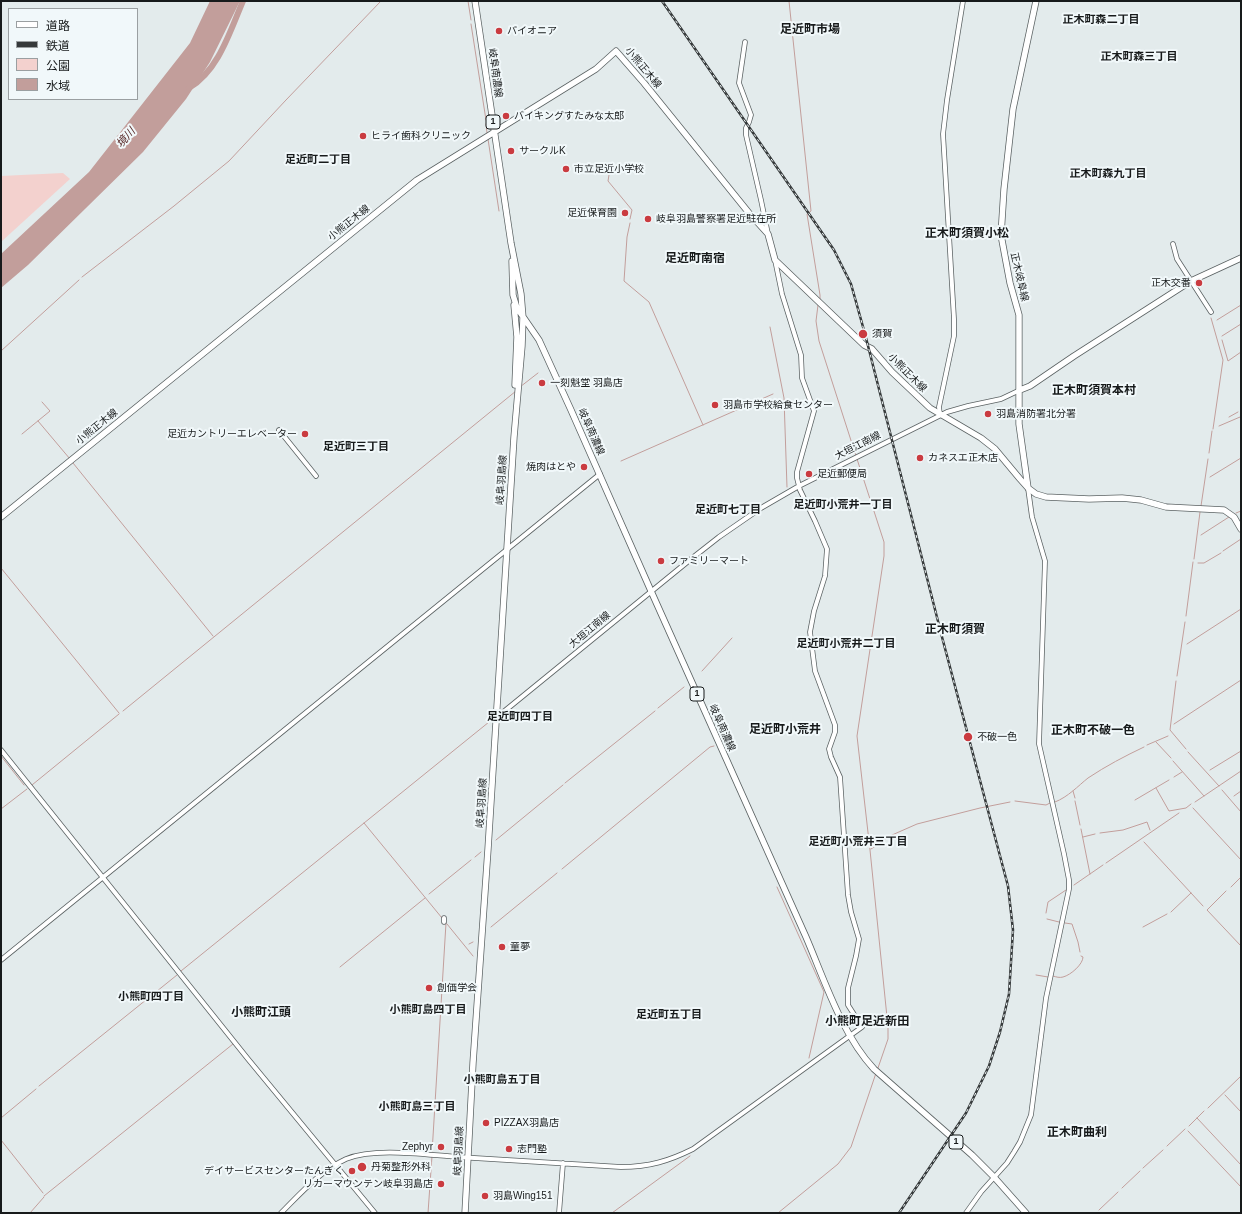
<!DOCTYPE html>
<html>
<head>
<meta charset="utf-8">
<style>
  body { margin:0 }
  #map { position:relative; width:1242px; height:1214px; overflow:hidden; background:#e3ebec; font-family:Helvetica,"Noto Sans JP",sans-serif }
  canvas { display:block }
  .frame { position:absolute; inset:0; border:2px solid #171a1b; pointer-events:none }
  .legend { position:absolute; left:8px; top:8px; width:130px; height:92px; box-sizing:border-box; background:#f1f8fa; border:1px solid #9a9fa1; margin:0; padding:5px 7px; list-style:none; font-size:12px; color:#171a1b }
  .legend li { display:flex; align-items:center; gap:8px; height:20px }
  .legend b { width:20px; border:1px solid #9a9fa1 }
</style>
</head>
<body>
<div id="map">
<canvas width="1242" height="1214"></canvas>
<div class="frame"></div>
<ul class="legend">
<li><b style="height:5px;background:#fff"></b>道路</li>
<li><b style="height:5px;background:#35393a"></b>鉄道</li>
<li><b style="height:11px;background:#f3d1ce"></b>公園</li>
<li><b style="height:11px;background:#c29e9b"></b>水域</li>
</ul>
</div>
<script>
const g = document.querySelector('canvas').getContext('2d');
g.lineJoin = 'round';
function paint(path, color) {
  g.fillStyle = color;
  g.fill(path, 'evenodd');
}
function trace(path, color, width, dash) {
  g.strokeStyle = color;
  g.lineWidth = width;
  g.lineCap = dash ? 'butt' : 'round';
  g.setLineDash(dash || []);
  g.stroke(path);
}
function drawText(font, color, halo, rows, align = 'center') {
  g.font = font + ' Helvetica,"Noto Sans JP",sans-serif';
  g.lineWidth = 4;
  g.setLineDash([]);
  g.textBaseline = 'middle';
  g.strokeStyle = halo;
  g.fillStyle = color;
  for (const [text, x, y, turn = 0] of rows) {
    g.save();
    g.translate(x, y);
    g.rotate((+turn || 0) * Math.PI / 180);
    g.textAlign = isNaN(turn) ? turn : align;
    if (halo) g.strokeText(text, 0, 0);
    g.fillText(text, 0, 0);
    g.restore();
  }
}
const green = new Path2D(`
  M63 173 70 179 1 242V176Z`);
const water = new Path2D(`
  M210 1H240L210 62 186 99 143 152 28 265 1 288V254L89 172 190 43Z`);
const stream = new Path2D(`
  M468 1 471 20
  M789 1 811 211 807 214 820 295V300
  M471 24 486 120
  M486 124 487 133
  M488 139 499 211
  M609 175 608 181 632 210 630 219
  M630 223 627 237 624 281 649 302 703 425
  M82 277 174 206 229 161 286 100 381 1
  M818 305 816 321 819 341 856 456
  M1211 318 1223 360 1213 429
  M1217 320 1241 305
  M770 327 784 398 787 487
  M1222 336 1241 324
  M1222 340 1228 361 1241 352
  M1 351 79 280
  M520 387 538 373
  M1229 417 1238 412
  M38 421 70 459
  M1219 426 1240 417 1241 419
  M22 434 50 411 42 402
  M1209 453 1212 431
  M857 459 884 542V556L857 736 870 850 888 1027V1039L878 1068
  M621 461 773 394
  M73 463 213 636
  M1210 477 1241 458
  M1201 506 1208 459
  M1236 513 1241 511
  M1201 535 1229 517
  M1223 551 1241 539
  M1194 559 1200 512
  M1198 563H1204L1221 553
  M1 568 119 713
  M1186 616 1193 562
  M1187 644 1241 609
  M702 671 732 638
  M1177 676 1185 622
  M1176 681 1170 730 1186 749
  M658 708 684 687
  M123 711 516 391
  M1174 724 1241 680
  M1156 742 1171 758
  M1147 745 1168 736
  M1188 752 1219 786
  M1 756 24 785
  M1173 761 1204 796
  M1210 770 1241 751
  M1174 777 1182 772
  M565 783 655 711
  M32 785 119 714
  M1156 788 1169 811 1186 808 1191 804
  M1222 790 1241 812
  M1073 791 1075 798
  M1234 796 1241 791
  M1135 800 1169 780
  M1015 801 1046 805 1050 803
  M1075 801 1080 825
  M1055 802C1068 797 1078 786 1088 778 1106 766 1125 756 1144 747
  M1195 802 1241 771
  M1193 808 1241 860
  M1 809 27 789
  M364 823 442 918
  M1081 829 1090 874
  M1100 833 1123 830 1147 822 1150 830
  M1083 837 1095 834
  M496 840 563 785
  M1144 842 1203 906
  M871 849 892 835 917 824 980 808 1010 802
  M475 857 481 852
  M1106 863 1179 813
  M562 869 710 747 714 746
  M1074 885 1103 865
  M777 887 824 992 809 1058
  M1231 887 1241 877
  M1226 891 1207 910 1241 946
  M429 894 471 860
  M1171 912 1191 893
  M1046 913 1048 902 1066 890
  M1047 919 1059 922
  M1065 923 1072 924 1078 942 1080 952
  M447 924 473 956
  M491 927 557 873
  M1143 927 1167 914
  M469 944 473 942
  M340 967 425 898
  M181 971 489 722
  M1036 975 1048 977
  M1053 976C1056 977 1060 978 1063 977 1071 975 1083 964 1083 957L1081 956
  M39 1086 177 975
  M1225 1095 1241 1112
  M1208 1108 1241 1076
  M1 1118 36 1089
  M1197 1118 1241 1165
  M1189 1126 1204 1111
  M1188 1131 1241 1187
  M1 1140 43 1193
  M1167 1146 1185 1129
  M432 1153 446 923
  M1143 1168 1163 1150
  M1122 1188 1140 1171
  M44 1196 233 1044
  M1099 1210 1118 1192
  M30 1213 44 1197
  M428 1213 432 1156
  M612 1213 690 1156
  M778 1213 838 1164 851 1147 876 1073`);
const river = new Path2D(`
  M189 88C219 70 230 31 243 1`);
const minor = new Path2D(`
  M745 42 739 83 751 115 749 122 746 128V135L761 200 768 234
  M1173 244 1177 259 1211 312
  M940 415 939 407 954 336V319L943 134 947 100 963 1
  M279 430 316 476
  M496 718 691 559 719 537 761 508 799 486 947 412 968 406 1001 399 1020 390
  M1 750 248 1059 375 1213
  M444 922V918
  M1 960 600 474
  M281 1213C301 1193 320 1171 346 1159 376 1147 426 1155 458 1157 512 1160 567 1164 621 1167 649 1167 669 1161 693 1149L862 1027 848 1005V988L856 956 859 939 851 912 848 895 840 777 831 757 829 749 835 732V725L815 671 810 632 814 611 825 576 827 549 815 521 800 490 797 478V472L814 411 802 378 801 355 782 294 775 260
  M559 1213 563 1163
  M966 1213 981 1192 1007 1163 1014 1152 1020 1142 1031 1115 1046 998 1069 889V880L1064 854 1039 744 1045 561 1032 517 1028 488`);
const major = new Path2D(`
  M512 261 513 295 517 308 539 340 571 410 651 591 806 937C824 979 842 1035 874 1069L972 1155 994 1177 1026 1213
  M514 305 517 337 515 385
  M1020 390 1030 386 1074 356 1191 281 1241 258
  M1028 488 1019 424V315L1010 283 1001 235 1004 189 1013 109 1036 1
  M1 517 417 180 596 69 616 51 644 83 749 213 768 234 775 260 864 345 872 349 892 372 930 408 981 438 995 449 1020 479 1028 488 1036 494 1046 497 1089 499 1122 498 1141 500 1166 507 1224 510 1234 517 1241 529
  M465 1213 473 1063 488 849 514 437 522 346 523 318 521 294 511 243 475 1`);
const rail = new Path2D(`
  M662 1 834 250 851 284 865 334 942 637 1008 886 1013 930 1009 994 1000 1032 989 1066 966 1113 899 1213`);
const markers = [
  [499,31,4,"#ca3b40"],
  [506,116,4,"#ca3b40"],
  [363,136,4,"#ca3b40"],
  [511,151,4,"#ca3b40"],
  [566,169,4,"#ca3b40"],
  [625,213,4,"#ca3b40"],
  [648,219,4,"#ca3b40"],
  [1199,283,4,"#ca3b40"],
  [863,334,5,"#ca3b40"],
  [542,383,4,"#ca3b40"],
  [715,405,4,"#ca3b40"],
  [988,414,4,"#ca3b40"],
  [305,434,4,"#ca3b40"],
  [920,458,4,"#ca3b40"],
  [584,467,4,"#ca3b40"],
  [809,474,4,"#ca3b40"],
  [661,561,4,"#ca3b40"],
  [968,737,5,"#ca3b40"],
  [502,947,4,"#ca3b40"],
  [429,988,4,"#ca3b40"],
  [486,1123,4,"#ca3b40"],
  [441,1147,4,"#ca3b40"],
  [509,1149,4,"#ca3b40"],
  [362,1167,5,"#ca3b40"],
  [352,1171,4,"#ca3b40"],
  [441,1184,4,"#ca3b40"],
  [485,1196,4,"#ca3b40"]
];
const shields = [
  [493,122,14],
  [697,694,14],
  [956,1142,14]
];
const shieldNames = [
  ["1",493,122],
  ["1",697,694],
  ["1",956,1142]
];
const poiNames = [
  ["パイオニア",507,31],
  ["バイキングすたみな太郎",514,116],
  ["ヒライ歯科クリニック",371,136],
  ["サークルK",519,151],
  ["市立足近小学校",574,169],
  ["足近保育園",617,213,"right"],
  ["岐阜羽島警察署足近駐在所",656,219],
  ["正木交番",1191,283,"right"],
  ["須賀",872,334],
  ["一刻魁堂 羽島店",550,383],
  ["羽島市学校給食センター",723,405],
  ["羽島消防署北分署",996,414],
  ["足近カントリーエレベーター",297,434,"right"],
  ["カネスエ正木店",928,458],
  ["焼肉はとや",576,467,"right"],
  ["足近郵便局",817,474],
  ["ファミリーマート",669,561],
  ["不破一色",977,737],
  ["童夢",510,947],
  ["創価学会",437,988],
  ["PIZZAX羽島店",494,1123],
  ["Zephyr",433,1147,"right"],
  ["志門塾",517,1149],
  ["丹菊整形外科",371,1167],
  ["デイサービスセンターたんぎく",344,1171,"right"],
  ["リカーマウンテン岐阜羽島店",433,1184,"right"],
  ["羽島Wing151",493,1196]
];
const streetNames = [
  ["小熊正木線",643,68,50],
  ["岐阜南濃線",495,73,82],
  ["小熊正木線",349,223,-39],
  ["正木岐阜線",1019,277,77],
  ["小熊正木線",907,373,45],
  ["小熊正木線",97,427,-39],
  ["岐阜南濃線",591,432,66],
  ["大垣江南線",858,446,-27],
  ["岐阜羽島線",502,480,-86],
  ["大垣江南線",590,630,-40],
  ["岐阜南濃線",722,728,66],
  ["岐阜羽島線",482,803,-86],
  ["岐阜羽島線",459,1151,-87]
];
const neighbourhoodNames = [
  ["正木町森二丁目",1101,20],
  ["正木町森三丁目",1139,57],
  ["足近町二丁目",318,160],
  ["正木町森九丁目",1108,174],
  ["足近町三丁目",356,447],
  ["足近町小荒井一丁目",843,505],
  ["足近町七丁目",728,510],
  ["足近町小荒井二丁目",846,644],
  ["足近町四丁目",520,717],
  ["足近町小荒井三丁目",858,842],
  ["小熊町四丁目",151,997],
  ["小熊町島四丁目",428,1010],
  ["足近町五丁目",669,1015],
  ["小熊町島五丁目",502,1080],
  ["小熊町島三丁目",417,1107]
];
const waterNames = [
  ["境川",126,138,-48]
];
const quarterNames = [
  ["足近町市場",810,30],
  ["正木町須賀小松",967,234],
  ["足近町南宿",695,259],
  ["正木町須賀本村",1094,391],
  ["正木町須賀",955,630],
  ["足近町小荒井",785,730],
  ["正木町不破一色",1093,731],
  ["小熊町江頭",261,1013],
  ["小熊町足近新田",867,1022],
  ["正木町曲利",1077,1133]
];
paint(green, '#f3d1ce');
paint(water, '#c29e9b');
trace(stream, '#c29e9b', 1);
trace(river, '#c29e9b', 6);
trace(minor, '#5b6263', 5.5);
trace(major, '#5b6263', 7);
trace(minor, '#fff', 4);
trace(major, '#fff', 5.5);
trace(rail, '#35393a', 2.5);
trace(rail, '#f1f8fa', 1, [3]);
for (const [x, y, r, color] of markers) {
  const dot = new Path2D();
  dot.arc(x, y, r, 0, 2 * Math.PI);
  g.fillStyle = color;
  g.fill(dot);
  trace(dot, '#f1f8fa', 1.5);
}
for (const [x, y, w] of shields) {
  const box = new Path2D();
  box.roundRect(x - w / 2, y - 7, w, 14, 3);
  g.fillStyle = '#f1f8fa';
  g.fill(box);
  trace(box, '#171a1b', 1);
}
drawText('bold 9px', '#171a1b', null, shieldNames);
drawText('10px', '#171a1b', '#f1f8fa', poiNames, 'left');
drawText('10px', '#171a1b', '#f1f8fa', streetNames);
drawText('bold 11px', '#171a1b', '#f1f8fa', neighbourhoodNames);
drawText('italic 11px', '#542322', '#f1f8fa', waterNames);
drawText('bold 12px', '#171a1b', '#f1f8fa', quarterNames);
</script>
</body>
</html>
